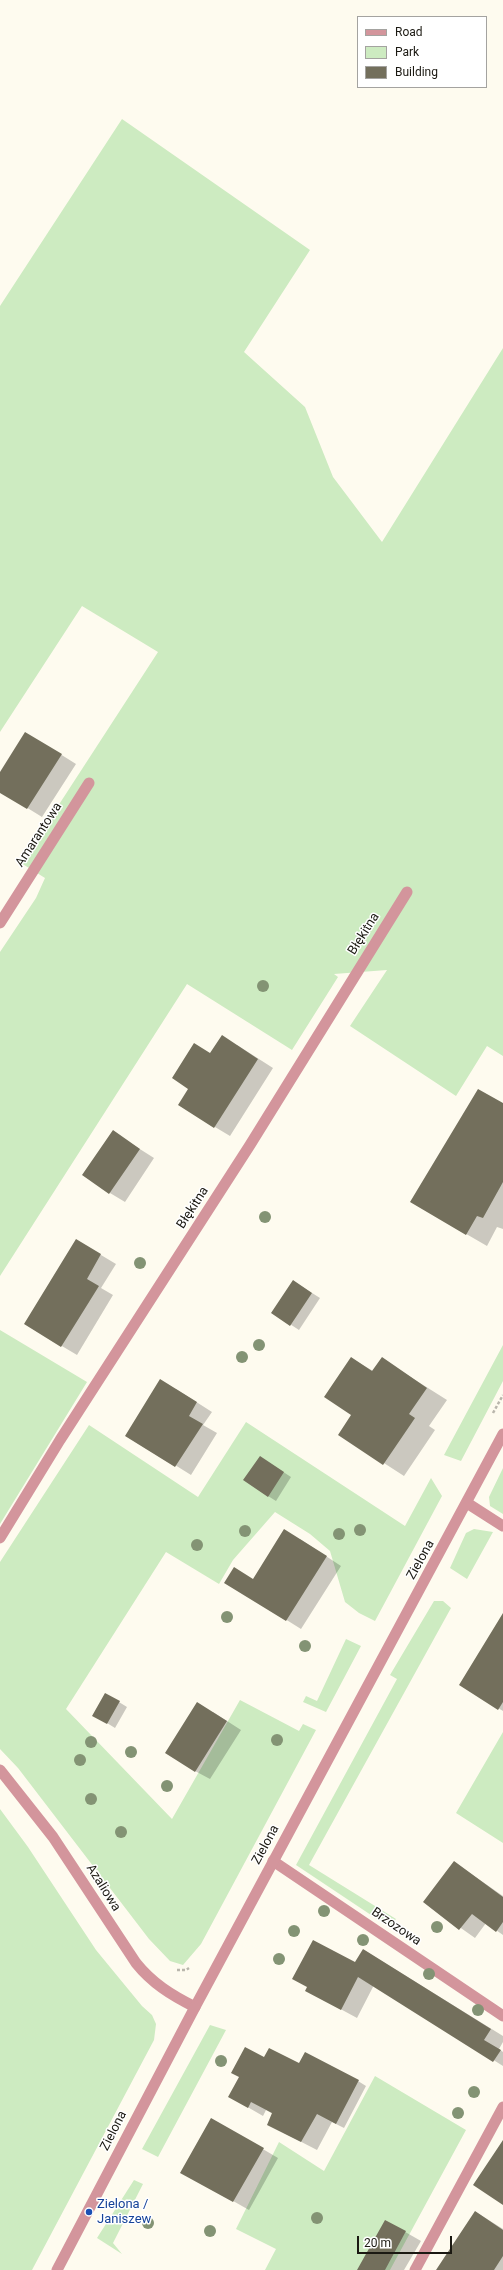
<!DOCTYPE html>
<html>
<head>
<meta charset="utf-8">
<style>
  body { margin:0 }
  #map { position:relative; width:503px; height:2270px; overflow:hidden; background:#fefbef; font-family:Roboto,sans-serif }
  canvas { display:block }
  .legend { position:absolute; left:357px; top:16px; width:130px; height:72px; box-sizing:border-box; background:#fff; border:1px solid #a4a3a0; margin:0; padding:5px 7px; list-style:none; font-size:12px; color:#1b1912 }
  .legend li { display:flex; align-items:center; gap:8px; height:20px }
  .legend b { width:20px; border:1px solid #a4a3a0 }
  .scale { position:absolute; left:357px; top:2236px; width:95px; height:18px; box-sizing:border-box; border:2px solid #1b1912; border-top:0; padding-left:5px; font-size:12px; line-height:14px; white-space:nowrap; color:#1b1912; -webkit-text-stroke:3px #fff; paint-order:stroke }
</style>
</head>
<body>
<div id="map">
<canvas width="503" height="2270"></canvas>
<ul class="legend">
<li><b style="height:5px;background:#d3959c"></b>Road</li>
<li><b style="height:11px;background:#cdebc1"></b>Park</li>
<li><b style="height:11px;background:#736f5c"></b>Building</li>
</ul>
<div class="scale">20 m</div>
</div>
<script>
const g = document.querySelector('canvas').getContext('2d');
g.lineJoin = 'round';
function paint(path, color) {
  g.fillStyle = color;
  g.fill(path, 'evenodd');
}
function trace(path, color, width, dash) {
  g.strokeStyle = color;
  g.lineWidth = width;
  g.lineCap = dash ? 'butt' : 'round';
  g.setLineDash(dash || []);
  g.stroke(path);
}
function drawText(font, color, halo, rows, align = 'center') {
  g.font = font + ' Roboto,sans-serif';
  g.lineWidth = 3;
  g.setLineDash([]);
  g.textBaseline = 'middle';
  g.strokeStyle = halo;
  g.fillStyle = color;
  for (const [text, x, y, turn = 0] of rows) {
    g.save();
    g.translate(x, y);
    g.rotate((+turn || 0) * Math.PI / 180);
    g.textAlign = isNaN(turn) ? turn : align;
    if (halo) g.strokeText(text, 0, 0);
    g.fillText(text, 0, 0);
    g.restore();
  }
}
const green = new Path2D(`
  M122 119 310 250 244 352 305 407 333 477 382 542 503 348V1056L487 1046 456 1096 350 1026 387 970 334 974 338 977 292 1050 187 984 0 1276V952L36 898 45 878 21 863 158 652 82 606 0 732V306Z
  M0 1330 87 1382 0 1524Z
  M503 1345V1381L461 1461 444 1455Z
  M246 1422 405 1526 431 1478 442 1496 375 1621 359 1613 345 1602 330 1551 310 1534 275 1512 233 1560 219 1584 166 1552 66 1709 172 1819 240 1700 299 1731 303 1724 316 1730 201 1944 183 1965 170 1961 149 1939 18 1768 0 1749V1562L89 1425 198 1497Z
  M503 1468V1514L490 1506 489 1497Z
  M474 1529 493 1532 467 1579 450 1568 466 1533Z
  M434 1601H443L451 1608 309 1865 396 1919 389 1927 296 1865 397 1679 390 1675Z
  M346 1639 361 1646 326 1712 303 1702 306 1696 317 1701Z
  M503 1732V1843L456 1813Z
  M0 1809 28 1847 96 1950 142 2006 152 2015 156 2024 154 2040 32 2270H0Z
  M210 2025 226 2030 158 2157 142 2149Z
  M375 2076 466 2130 390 2270H265L276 2249 236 2229 279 2142 324 2171Z
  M134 2180 143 2184 113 2243 122 2254 97 2238Z`);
const shadow = new Path2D(`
  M41 742 76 764 42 817 0 791V774Z
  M237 1045 273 1068 230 1136 215 1127 211 1054Z
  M503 1104V1229L497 1227 487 1246 411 1202Z
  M113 1132 154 1158 125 1202 110 1193Z
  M91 1249 116 1264 101 1288 113 1295 77 1355 25 1324Z
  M301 1286 320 1298 299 1330 273 1313Z
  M351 1358 373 1371 382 1359 447 1400 429 1426 435 1430 404 1476 339 1434 353 1415Z
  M176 1389 212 1412 203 1425 217 1433 191 1475 127 1435Z
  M268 1462 291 1477 276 1501 268 1496Z
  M300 1539 341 1566 301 1629 226 1582 254 1580Z
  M503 1615V1711L460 1685Z
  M106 1694 127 1707 115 1728 94 1715Z
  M213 1712 241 1730 210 1779 195 1771Z
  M454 1862 503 1896V1935L486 1923 475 1938 424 1902Z
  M364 1950 503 2036V2042L499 2049 503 2052V2066L374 1985 357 2018 322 1999 355 1964Z
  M265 2058 299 2065 358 2081 366 2086 344 2128 332 2122 317 2150 284 2133 273 2114 266 2110 263 2116 244 2105Z
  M212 2119 278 2158 249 2210 182 2172Z
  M476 2212 503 2229V2270H437Z
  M386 2221 421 2241 404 2270H358Z`);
const building = new Path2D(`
  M25 732 62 754 27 809 0 793V772Z
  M222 1035 258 1059 214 1128 178 1105 188 1089 172 1078 194 1043 210 1053Z
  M478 1089 503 1103V1182L483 1218 477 1216 466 1235 410 1202Z
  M113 1130 140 1149 109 1194 82 1175Z
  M76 1239 101 1254 87 1279 99 1286 61 1347 24 1324Z
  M293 1280 312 1293 290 1326 271 1313Z
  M351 1357 372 1371 382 1357 427 1388 409 1414 415 1418 383 1465 338 1435 351 1415 324 1397Z
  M160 1379 197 1402 189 1416 203 1424 175 1467 125 1436Z
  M260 1456 284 1472 268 1497 243 1480Z
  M284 1529 327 1556 286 1621 224 1583 234 1567 253 1579Z
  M503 1613V1702L498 1710 459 1685Z
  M105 1693 120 1701 107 1724 92 1716Z
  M197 1702 227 1721 195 1772 165 1753Z
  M454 1861 503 1897V1922L496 1932 472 1914 459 1930 423 1902Z
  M313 1940 355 1962 363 1949 491 2029 484 2040 501 2050 493 2062 358 1977 341 2010 305 1991 307 1987 292 1979Z
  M245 2047 264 2057 269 2048 299 2063 305 2052 359 2080 336 2124 317 2114 301 2142 267 2125 272 2113 251 2102 248 2108 228 2097 239 2077 231 2073Z
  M211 2118 264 2148 233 2202 180 2173Z
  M503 2140V2205L473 2185Z
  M475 2211 503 2230V2256L494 2270H436Z
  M385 2220 406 2231 385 2270H357Z`);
const path = new Path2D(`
  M493 1413 503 1395
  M177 1970H186L189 1968`);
const service = new Path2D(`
  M0 923 89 783
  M0 1538 60 1440 250 1145 407 892
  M415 2270 503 2107`);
const minor = new Path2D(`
  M467 1503 503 1526
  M0 1770 53 1837 136 1963C152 1983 171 1995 195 2007
  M273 1861 503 2016`);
const tertiary = new Path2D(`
  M57 2270 195 2007 503 1434`);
const trees = [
  [263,986],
  [265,1217],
  [140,1263],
  [259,1345],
  [242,1357],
  [360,1530],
  [245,1531],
  [339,1534],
  [197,1545],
  [227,1617],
  [305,1646],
  [277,1740],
  [91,1742],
  [131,1752],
  [80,1760],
  [167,1786],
  [91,1799],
  [121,1832],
  [324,1911],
  [437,1927],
  [294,1931],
  [363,1940],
  [279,1959],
  [429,1974],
  [478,2010],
  [221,2061],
  [474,2092],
  [458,2113],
  [317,2218],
  [148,2223],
  [210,2231]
];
const markers = [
  [89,2212,4,"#1a4fb4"]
];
const streetNames = [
  ["Amarantowa",39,835,-57],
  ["Błękitna",364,934,-58],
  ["Błękitna",193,1208,-57],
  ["Zielona",421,1560,-61],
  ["Zielona",266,1845,-62],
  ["Azaliowa",103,1888,58],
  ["Brzozowa",396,1927,34],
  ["Zielona",114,2131,-63]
];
const transitNames = [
  ["Zielona /",97,2205],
  ["Janiszew",97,2220]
];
paint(green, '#cdebc1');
paint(shadow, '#0003');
paint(building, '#736f5c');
trace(path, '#b9b6ac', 2.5, [3, 2]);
trace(service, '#d3959c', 11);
trace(minor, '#d3959c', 11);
trace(tertiary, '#d3959c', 11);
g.fillStyle = '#839374';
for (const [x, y] of trees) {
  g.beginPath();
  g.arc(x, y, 6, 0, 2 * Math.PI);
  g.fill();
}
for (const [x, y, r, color] of markers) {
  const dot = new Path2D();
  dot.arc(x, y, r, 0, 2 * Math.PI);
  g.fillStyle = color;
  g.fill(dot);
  trace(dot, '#fff', 1.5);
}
drawText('13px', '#1b1912', '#fff', streetNames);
drawText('13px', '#164399', '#fff', transitNames, 'left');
</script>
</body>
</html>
